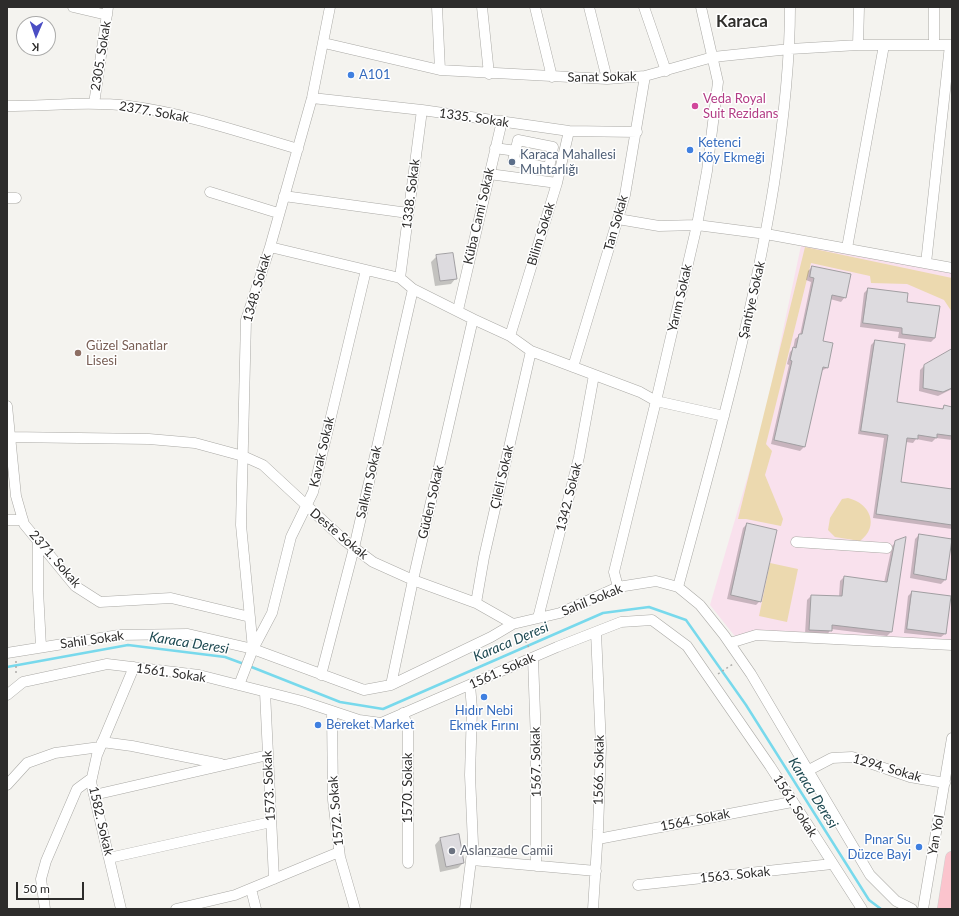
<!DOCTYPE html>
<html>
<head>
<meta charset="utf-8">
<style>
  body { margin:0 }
  #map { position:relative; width:959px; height:916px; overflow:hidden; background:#f4f3ef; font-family:Lato,sans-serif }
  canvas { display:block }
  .frame { position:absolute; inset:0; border:8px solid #2d2c2b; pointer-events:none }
  .north { position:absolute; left:16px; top:16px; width:40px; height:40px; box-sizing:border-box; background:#fff; border:1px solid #ababaa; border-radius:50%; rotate:182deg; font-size:11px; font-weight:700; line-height:16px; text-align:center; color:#2d2c2b }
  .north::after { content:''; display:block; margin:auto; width:14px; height:18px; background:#4b4ec4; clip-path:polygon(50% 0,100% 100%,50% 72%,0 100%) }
  .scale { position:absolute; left:16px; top:882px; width:68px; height:18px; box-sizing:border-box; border:2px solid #2d2c2b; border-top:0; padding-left:5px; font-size:12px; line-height:14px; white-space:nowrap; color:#2d2c2b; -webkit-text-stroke:3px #fff; paint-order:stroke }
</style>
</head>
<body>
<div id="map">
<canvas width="959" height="916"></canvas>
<div class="frame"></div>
<div class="north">K</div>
<div class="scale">50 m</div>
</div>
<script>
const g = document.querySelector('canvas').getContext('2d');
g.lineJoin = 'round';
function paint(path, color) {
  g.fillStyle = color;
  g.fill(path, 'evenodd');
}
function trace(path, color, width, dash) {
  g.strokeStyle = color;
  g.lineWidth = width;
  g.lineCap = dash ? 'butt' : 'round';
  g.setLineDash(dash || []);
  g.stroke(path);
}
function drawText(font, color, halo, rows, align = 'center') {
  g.font = font + ' Lato,sans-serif';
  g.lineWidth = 3;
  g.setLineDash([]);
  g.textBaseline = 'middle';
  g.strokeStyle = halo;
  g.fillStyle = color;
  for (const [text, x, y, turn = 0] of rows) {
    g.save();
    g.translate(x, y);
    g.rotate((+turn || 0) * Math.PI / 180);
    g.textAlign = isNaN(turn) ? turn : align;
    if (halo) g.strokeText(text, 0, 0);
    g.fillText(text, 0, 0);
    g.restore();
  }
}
const education = new Path2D(`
  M802 241 952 273V650L737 639 710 605 763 424Z`);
const green = new Path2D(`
  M805 247 952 278V312L944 300 907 284 871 283 870 276 811 263 766 444 772 451 765 475 783 519 781 526 746 519H738Z
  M848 498C870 503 880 526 860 541L835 537 828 530 830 518 842 499Z
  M770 563 798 569 787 622 759 616Z`);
const shadow = new Path2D(`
  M437 256 456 278 451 284 435 286 431 262Z
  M812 267 845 297 841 302 830 299 821 342 827 368 821 371 804 447 800 451 771 444 789 365 787 364 790 352 793 349 795 339 800 335 811 282 806 280 808 271Z
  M868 289 906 302 935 338 931 342 898 338 899 332 860 327 864 293Z
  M875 341 895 403 940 410 944 407 952 408V440L936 438 932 442 916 439 913 443 906 442 900 483 952 490V529L873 518 884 438 858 434 871 345Z
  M952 353V389L938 396 919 391 920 370 924 366Z
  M747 524 760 601 756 605 727 599 743 528Z
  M919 535 945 580 941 584 910 578 915 539Z
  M905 539 891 632 887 636 831 629 827 635 805 634 807 600 811 596 839 597 840 581 844 577 884 583 892 546 896 542Z
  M912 592 946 633 941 637 904 633 908 596Z
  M458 835 463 863 458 868 440 872 435 845 440 839Z`);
const stream = new Path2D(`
  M249 666 340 702 383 709 603 613 649 607 686 620 746 705 869 900 881 909
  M7 667 128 645 225 657 244 664`);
const building = new Path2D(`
  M453 253 457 279 440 281 436 255Z
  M812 266 851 274 846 298 832 295 823 341 833 343 828 368 823 367 805 447 774 440 792 361 790 360 793 347 796 348 799 334H802L814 278 810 277Z
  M868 288 908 293 907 302 940 306 935 338 902 334V328L863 323Z
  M875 340 905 344 897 402 943 409 944 405 952 407V436L937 434V438L918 435V439L907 438 901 482 952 489V525L876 514 888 435 861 431Z
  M952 349V388L943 392 923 388 924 365Z
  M747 523 777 530 761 602 731 595Z
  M919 534 952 539 946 580 914 574Z
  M906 537 892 632 832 625V631L809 630 811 595 842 596 844 576 887 582 895 541Z
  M912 591 951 596 946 634 907 629Z
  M459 834 464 863 446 867 440 838Z`);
const path = new Path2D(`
  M521 632 529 648
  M16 661V675
  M718 674 733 664`);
const minor = new Path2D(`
  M73 7 107 15
  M437 7 440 70
  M482 7 489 74
  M535 7 552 77
  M589 7 607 79
  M644 7 666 71
  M934 7V44
  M324 43 440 70 607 79 645 76 713 57 790 49 858 45H952
  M858 45 859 7
  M312 98 422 110 569 131 637 132
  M94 104 108 7
  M7 106C47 106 89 101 129 106 185 113 243 133 298 149
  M518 140 553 147 549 168 513 161Z
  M495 148 516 151
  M489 174 557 183
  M210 192 278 213
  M284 196 408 213
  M7 198H16
  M618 219 659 226 697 225 766 234 952 268
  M270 247 400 278 413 289 473 319 510 336 531 351 640 392 656 401 724 416
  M847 248 884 45
  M926 263 950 45
  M400 278 422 110
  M458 310 502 121
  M510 336 557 183 569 131
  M573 367 625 195 645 76
  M7 406 16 496 24 524 75 586 100 602 171 598 250 617
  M7 435 9 437 149 439 195 443 243 456 263 465 345 541 373 562 413 580 476 603 513 624
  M7 520H23
  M38 541V590L41 647
  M796 542 887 548
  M618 587 614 572 656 401 697 225 707 171 718 82 701 7
  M678 587C714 454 752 321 774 184 783 125 790 67 790 7
  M476 603 484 557 531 351
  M538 618 579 457 594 375
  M730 643 756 635 952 645
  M253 649 241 525 246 320 270 247 312 98 330 7
  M7 653 119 635 188 634 253 649 364 690 391 685 491 637 513 624 560 613 618 587 656 581 678 587 700 605 724 635 751 674 870 875 896 901 912 909
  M533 658 536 742V866
  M321 675 354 548 413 289
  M239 685 253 649 272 613 291 537 313 492 366 270
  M391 685 413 580 473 319
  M265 692 274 879
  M7 695 23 682 107 664 199 675 302 701 359 720 381 723 557 647 621 622 652 620 687 646 770 766 862 909
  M332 711 333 800 340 857 355 909
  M403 713 408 729V863
  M102 742 132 746 221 764
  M809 770 832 758 852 757 910 777 945 783
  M7 785 27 763 55 753 100 747
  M94 795 268 755
  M598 839 792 802
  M109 858 271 822
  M472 860 596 871
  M638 885 832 864
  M251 889 256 909
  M45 909 41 879 46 861 77 789 92 778
  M121 909 91 782 97 755 134 667
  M176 909 235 895 339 852
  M465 909 473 844 470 775 472 709 470 685
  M593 909 598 830 601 747 596 632
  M923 909 952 738`);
const major = new Path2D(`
  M944 909 952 858`);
const markers = [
  [351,75,4,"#3f7fe0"],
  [695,106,4,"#d1479c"],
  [690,150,4,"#3f7fe0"],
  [512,162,4,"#5c6f8a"],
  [78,353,4,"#8d6e63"],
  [484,697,4,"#3f7fe0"],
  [318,725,4,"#3f7fe0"],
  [919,847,4,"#3f7fe0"],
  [452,851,4,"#6b7280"]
];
const streetNames = [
  ["2305. Sokak",101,56,-81],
  ["Sanat Sokak",602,77,-1],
  ["2377. Sokak",154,112,10],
  ["1335. Sokak",474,118,8],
  ["1338. Sokak",411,194,-83],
  ["Küba Cami Sokak",479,216,-77],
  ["Tan Sokak",616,223,-74],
  ["Bilim Sokak",541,234,-73],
  ["1348. Sokak",257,288,-74],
  ["Yarım Sokak",680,298,-77],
  ["Şantiye Sokak",752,300,-77],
  ["Kavak Sokak",322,452,-77],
  ["Çileli Sokak",502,477,-77],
  ["Salkım Sokak",369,482,-77],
  ["1342. Sokak",569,497,-76],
  ["Güden Sokak",431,502,-77],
  ["Deste Sokak",339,534,40],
  ["2371. Sokak",55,559,49],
  ["Sahil Sokak",592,600,-22],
  ["Sahil Sokak",92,640,-8],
  ["1561. Sokak",502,671,-24],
  ["1561. Sokak",171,673,8],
  ["1567. Sokak",536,762,-91],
  ["1294, Sokak",887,768,16],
  ["1566. Sokak",599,770,-89],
  ["1573. Sokak",269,786,-93],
  ["1570. Sokak",408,788,-90],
  ["1561. Sokak",795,806,58],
  ["1572. Sokak",336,811,-95],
  ["1564. Sokak",695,820,-11],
  ["1582. Sokak",101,821,77],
  ["Yan Yol",936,835,-80],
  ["1563. Sokak",735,875,-6]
];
const shopNames = [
  ["A101",359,75],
  ["Ketenci",698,143],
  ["Köy Ekmeği",698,158],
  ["Hıdır Nebi",484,711,"center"],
  ["Ekmek Fırını",484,726,"center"],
  ["Bereket Market",326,725],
  ["Pınar Su",911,840,"right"],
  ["Düzce Bayi",911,855,"right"]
];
const hotelNames = [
  ["Veda Royal",703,99],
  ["Suit Rezidans",703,114]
];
const serviceNames = [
  ["Karaca Mahallesi",520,155],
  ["Muhtarlığı",520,170]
];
const educationNames = [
  ["Güzel Sanatlar",86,346],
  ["Lisesi",86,361]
];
const worshipNames = [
  ["Aslanzade Camii",460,851]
];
const waterNames = [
  ["Karaca Deresi",511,642,-23],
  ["Karaca Deresi",189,643,9],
  ["Karaca Deresi",813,793,58]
];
const districtNames = [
  ["Karaca",742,22]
];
paint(education, '#f9e1ed');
paint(green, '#ecd9af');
paint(shadow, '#0003');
trace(stream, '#78d9ec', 2.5);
paint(building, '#dddbdf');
trace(building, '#a19fa2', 1);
trace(minor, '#aaa9a5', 11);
trace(major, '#d1d1d0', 14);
trace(path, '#aeadaa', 1.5, [2, 3]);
trace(minor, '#fff', 10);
trace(major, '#fbc4cd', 13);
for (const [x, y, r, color] of markers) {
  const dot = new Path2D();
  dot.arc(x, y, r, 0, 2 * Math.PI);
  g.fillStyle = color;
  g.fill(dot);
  trace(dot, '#fff', 1.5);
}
drawText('13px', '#2d2c2b', '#fff', streetNames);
drawText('13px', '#366cbe', '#fff', shopNames, 'left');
drawText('13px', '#b23c85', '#fff', hotelNames, 'left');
drawText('13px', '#4e5e75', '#fff', serviceNames, 'left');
drawText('13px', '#785e54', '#fff', educationNames, 'left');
drawText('13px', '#5b616d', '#fff', worshipNames, 'left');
drawText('italic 14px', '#1d4951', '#fff', waterNames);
drawText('bold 17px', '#302f2c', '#fff', districtNames);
</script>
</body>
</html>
